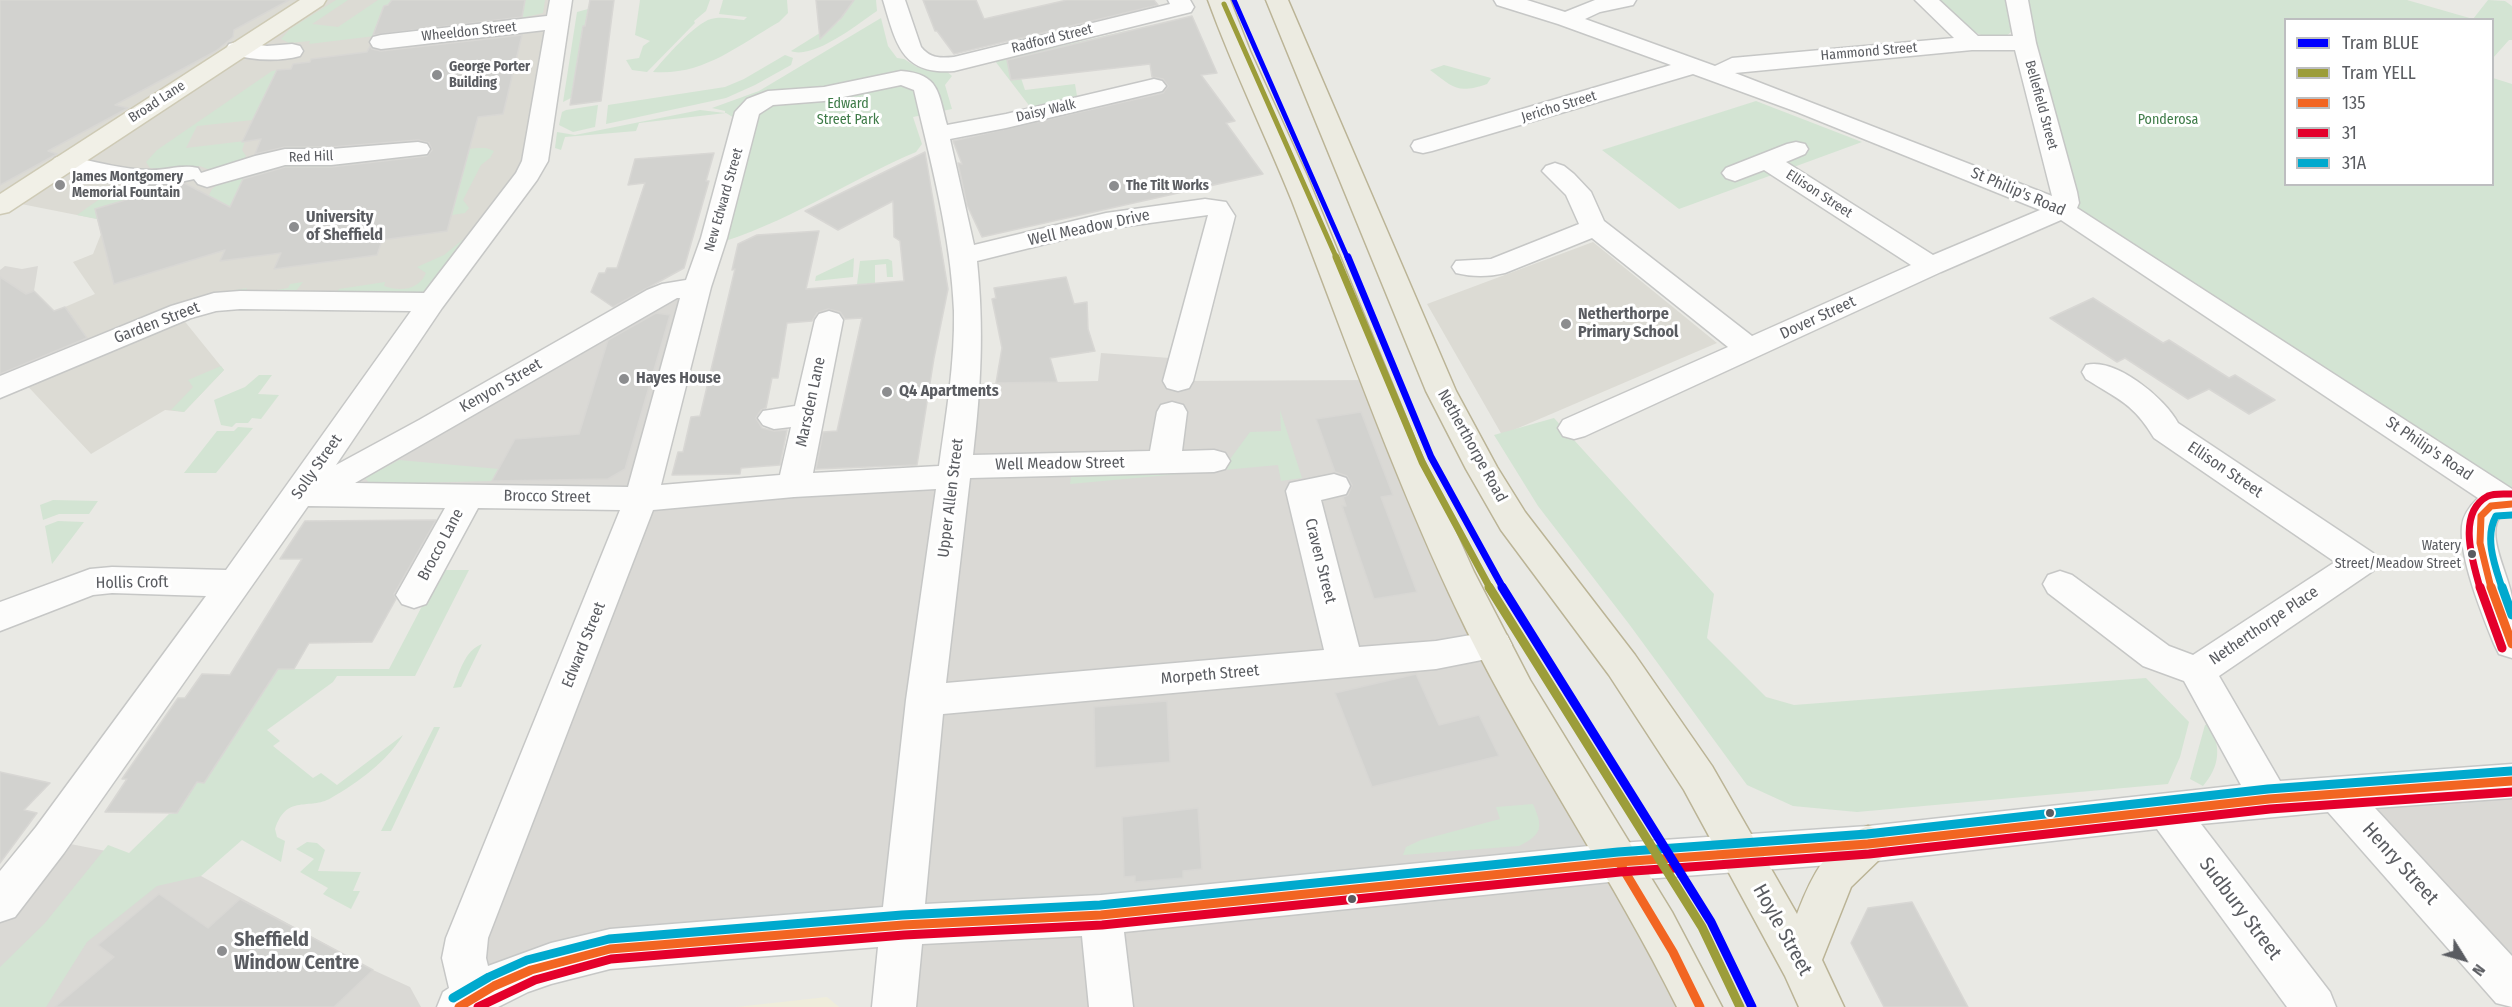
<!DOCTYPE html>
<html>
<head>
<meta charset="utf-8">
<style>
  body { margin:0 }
  #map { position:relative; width:2512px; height:1007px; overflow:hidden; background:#e9e9e4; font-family:"Fira Sans Condensed",sans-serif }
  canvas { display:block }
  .legend { position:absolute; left:2284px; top:18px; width:210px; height:168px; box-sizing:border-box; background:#fff; border:2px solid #bdbec0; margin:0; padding:8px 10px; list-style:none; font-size:18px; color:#5a5c61 }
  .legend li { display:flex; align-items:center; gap:12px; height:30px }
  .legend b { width:30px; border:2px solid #bdbec0 }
  .north { position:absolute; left:2434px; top:929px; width:60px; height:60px; -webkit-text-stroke:4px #fff; paint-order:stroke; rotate:127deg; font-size:16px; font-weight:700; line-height:24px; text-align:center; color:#5a5c61 }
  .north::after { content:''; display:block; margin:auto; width:21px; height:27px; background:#5a5c61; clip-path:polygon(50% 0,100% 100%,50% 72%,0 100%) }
</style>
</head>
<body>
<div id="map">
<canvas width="2512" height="1007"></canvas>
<ul class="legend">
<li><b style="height:8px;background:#00f"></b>Tram BLUE</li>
<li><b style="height:8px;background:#9c9d3a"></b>Tram YELL</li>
<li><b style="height:8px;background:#f26522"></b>135</li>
<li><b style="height:8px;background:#e4002b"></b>31</li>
<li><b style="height:8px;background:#00a9ce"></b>31A</li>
</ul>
<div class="north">N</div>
</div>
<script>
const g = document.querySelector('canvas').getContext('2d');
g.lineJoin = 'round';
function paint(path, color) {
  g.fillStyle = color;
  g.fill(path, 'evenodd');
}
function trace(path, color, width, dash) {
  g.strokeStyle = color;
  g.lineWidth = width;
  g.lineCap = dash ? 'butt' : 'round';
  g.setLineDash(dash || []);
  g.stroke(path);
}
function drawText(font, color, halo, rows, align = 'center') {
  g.font = font + ' "Fira Sans Condensed",sans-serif';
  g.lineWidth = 6;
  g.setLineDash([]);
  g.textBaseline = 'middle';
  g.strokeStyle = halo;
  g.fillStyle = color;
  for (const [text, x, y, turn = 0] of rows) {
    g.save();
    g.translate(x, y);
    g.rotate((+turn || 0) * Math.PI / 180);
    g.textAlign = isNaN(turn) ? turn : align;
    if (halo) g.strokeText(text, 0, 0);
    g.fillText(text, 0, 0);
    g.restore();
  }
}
const industrial = new Path2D(`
  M5 266 22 269 38 266 34 291 47 304 0 325V270Z
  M689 288 641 498 954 477 966 384 1098 381 1101 353 1184 359 1179 381 1374 380 1700 1007H894L901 945 467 976 641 499 309 494Z
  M2512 793V980L2346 810Z
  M50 840 157 861 201 876 373 970 410 987 421 1007H0V903Z`);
const education = new Path2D(`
  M0 0H561L535 161 432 302 240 300 178 313 224 370 184 412 165 410 91 454 21 379 90 343 65 307 95 294 73 262 93 254 101 234 97 219 6 201 0 206Z
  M1593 242 1717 343 1502 435 1427 304Z`);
const green = new Path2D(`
  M336 0H348L312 24 338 27 378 0H392L388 5 383 6 376 27 523 11 525 0H545L543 13 522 18 523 13 377 30 375 36 309 44 310 41 289 43 281 39 290 29Z
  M640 0H710L706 11 694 21 695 23 647 72 632 70 626 60 639 58 643 46 650 41 635 35Z
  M723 0H787L788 13 779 22C737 46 703 76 653 72 664 59 695 23 711 19 721 16 733 19 744 20L747 17 719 14Z
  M845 0H876L877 11C858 24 813 60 791 51L839 21 845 11Z
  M1935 0H2005L2011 32C1989 54 1951 14 1935 0Z
  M2017 0H2407L2473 19 2488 0 2505 1 2512 6V40H2509L2493 58 2492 20H2286V184H2492L2493 78 2512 84V496L2077 217Z
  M588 9 585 26H583L571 98 563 102 577 12Z
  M881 18 888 46 897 58 904 59 917 67 945 70 952 76 945 85 952 109 913 117 922 144 916 152C847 181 784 225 712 245L744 124 726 113 639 123 636 131 565 137 561 150 555 148 557 132 575 135 700 110 725 113V111L712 108 759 91Z
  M1148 26 1156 37 1008 66 1011 79 1021 78 1025 90 1075 84 1077 96 1031 108 995 61Z
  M785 55 793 58 791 65 755 85 726 98 606 124 608 105 725 87 744 79Z
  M1444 65 1491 78 1487 84C1457 94 1454 88 1430 70Z
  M277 70 253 120 197 126 186 148 245 141 242 150 246 156 242 162 210 170 200 166 172 170 150 168 146 162 157 150 272 71Z
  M1756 101 1862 142 1679 209 1602 150Z
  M598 105 595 127 573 132 559 125 562 112 566 110Z
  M477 148H486L494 151 490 158 481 165 463 200 469 208 465 213 452 215 468 152 383 162 384 160Z
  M359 160 358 165 230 207 202 210 212 189 218 184 256 166Z
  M118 189 138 191 136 197 95 209 97 219 77 215 111 191Z
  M466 237 421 298H219L223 292 247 288 246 291 265 292 288 288 290 284 303 282 295 292 336 293 339 289 385 282 384 286C400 292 419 290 426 273L417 267 444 255Z
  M854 258 853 277 815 281 816 276Z
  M888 259 892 261 893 277H887L886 264 875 265V284L856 292 860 261Z
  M221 366 224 370 184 412 171 410 193 387 188 380Z
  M259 375H272L258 394 279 395 261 419 252 418 248 423H236L232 427 221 425 214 400 245 387Z
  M1280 410 1302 478 1281 481 1278 465 1070 484 1071 477 1222 470 1250 432 1281 431Z
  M1554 418 1714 594 1707 638 1766 697 1794 705 2146 678 2189 722 2180 757 2168 784 1857 812 1793 806 1747 785 1629 624 1538 506 1494 435Z
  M238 427 253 428 216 473H184L217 431H234Z
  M399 460 499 469 492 481 370 484 365 478Z
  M53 500 98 501 89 514H59L43 520 40 505Z
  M58 521 84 522 52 564 45 526Z
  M441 570H469L415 676H337L333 682 267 730 280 741 273 746 313 778 321 773 337 785 403 735C388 760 358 783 331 798 309 811 287 793 275 829L277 837 285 841 281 862 242 840 201 876 157 886 87 942 46 1007H0V967L45 923 108 845 129 853 169 814 177 813 197 782H204L269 669H389Z
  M482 644 461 687 453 688C460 672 464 651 482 644Z
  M2208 724C2222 746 2220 766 2203 786L2190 779 2205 725Z
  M434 727H440L391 831H381Z
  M1533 804C1543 827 1543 834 1519 846L1403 855 1406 847 1421 840 1500 819 1496 807Z
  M307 842 317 843 325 850 318 871 361 872 353 891H360L351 909 323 894 328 888 300 872 314 859 296 849Z`);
const sand = new Path2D(`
  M827 997 839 1007H736Z`);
const building = new Path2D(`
  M0 0H289L234 30 233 37 216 51 115 105 128 108 48 151 57 154 0 185Z
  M392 0H525L522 17 373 35 384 6 388 5Z
  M590 0H614L601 101 570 105 583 26H585Z
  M816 0H854L841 18 820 39Z
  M923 0H976L984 19 1067 0H1154L1158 5 954 54 937 31H935Z
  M1192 16 1217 73 1201 75 1235 121 1226 123 1263 174 982 237 967 205 958 163 962 164 953 141 1163 93 1168 86 1163 79 1152 77 1150 64 1011 80 1007 60Z
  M522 35 503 114 478 117 447 231 382 240 377 255 274 269 281 253 220 261 225 250 114 284 95 209 153 192 166 186 184 183 230 207 243 179 285 167H331L427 156 432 150 429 143 418 140 331 147H285L255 154 261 139 242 142 277 70 291 69 293 64 310 62 311 59 367 52 370 46 372 49 381 51Z
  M925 152 948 289 934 358 917 465 816 469 823 432 837 431 862 318 845 319 840 312 828 309 817 313 812 321 787 323 778 378H772L766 408 761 410 756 418 762 428 774 431 787 430 780 465 741 468 740 474 672 475 678 452H683L691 417 700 416 735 269 732 270 738 244 757 235 819 231 806 289 904 281 900 241 894 237 893 201 838 230 805 211Z
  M714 153 706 181H709L684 268 613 307 591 292 599 273H605L607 268H617L645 183 628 185 635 159Z
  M0 277 26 294 34 291 54 311 65 307 87 338 0 374Z
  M1066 277 1074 304 1087 302 1088 329 1095 351 1050 358 1057 382 996 383 1002 348 992 299 996 298 994 288Z
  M2093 298 2163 343 2169 340 2229 378 2235 375 2275 400 2249 414 2209 389 2188 399 2125 358 2117 362 2050 318Z
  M656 313 670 315 625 469 608 479 492 481 515 439 579 434 608 340Z
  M1361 412 1393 495 1381 497 1417 592 1374 599 1342 506H1346L1343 497 1348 495 1352 485 1347 476 1335 472 1316 419Z
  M436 520 394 594 396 599 372 642 309 643 294 669H278L204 783 197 782 177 813 105 812 127 779H122L178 698H185L202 674 230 675 302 559H280L305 521Z
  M1416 674 1439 725 1479 715 1499 756 1372 787 1335 693Z
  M1167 701 1170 762 1095 768 1094 707Z
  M0 772 50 783 24 810 37 813 0 863Z
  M1198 808 1202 869 1183 871V878L1135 882V876L1124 877 1122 817Z
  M159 894 208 928 240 899 373 970 334 1007H55L114 957 98 945Z
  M1912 902 1968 1007H1884L1851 943 1868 908Z`);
const minor = new Path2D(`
  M550 0H572L548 161 537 180 442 308 336 465 419 420 647 290 662 284 686 280 701 238 735 112 747 99 768 91 824 87 901 71C940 74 938 93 947 125L1006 114 1154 79 1162 81 1166 86 1162 91 1006 128 950 139 974 245 1106 213 1205 199 1226 202 1235 216 1193 381 1189 388 1178 391 1167 388 1163 381 1208 215 1106 229 977 261C984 329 981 387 973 455L1150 451 1157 412 1161 405 1172 402 1183 405 1187 412 1182 451 1214 450 1225 453 1230 461 1225 469 1214 472 970 478 946 683 1324 650 1286 491 1290 483 1334 474 1346 478 1350 486 1346 494 1321 500 1359 647 1436 641 1494 631 1507 635 1512 645 1507 655 1436 669 943 714 925 904 1101 895 1619 843 1868 826 2241 785 2184 681 2143 666 2048 593 2043 584 2048 575 2060 571 2072 575 2169 646 2193 655 2335 562 2154 438C2134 404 2118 399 2086 379L2082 372 2086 365C2115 357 2165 398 2178 423L2373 553 2378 562 2373 571 2219 676 2280 781 2512 764V798L2375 808 2512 956V1007L2496 1003 2328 812 2201 824 2330 992 2336 1007H2287L2157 829 1868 862 1619 881 1124 932 1133 1007H1089L1082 936 922 944 916 1007H872L878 947 610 969 551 984 528 992 498 1007H437L443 992 449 988 442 958 446 938 620 510 478 508 426 604 414 608 402 604 396 595 445 508 308 506 64 853 15 917 0 922V871L36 827 206 596 112 593 93 595 0 631V602L90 569 112 567 226 570 411 311 240 309 216 311 191 318 0 398V376L171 306 214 293 240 291 424 293 516 173 522 161 545 30 381 49 373 47 370 42 373 37 381 35 547 16ZM901 85 914 90C931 163 951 236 954 311 955 363 946 415 939 466L813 473 843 320 839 314 829 311 819 314 815 320 795 406 763 411 758 418 763 425 774 429 791 427 780 475 661 485 711 287 727 238 759 114 773 105 824 101ZM677 298H680L628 487 355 483ZM936 489 906 700 883 907 610 929 551 943 488 966 486 958 488 938 653 510 794 497Z
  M883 0H905L921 47C931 59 940 58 954 57L1170 4 1168 0H1190L1194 7 1191 12 954 71C901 75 896 43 883 0Z
  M1494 0H1527L1565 12 1595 0H1636L1633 5 1600 12 1585 19 1715 66 1732 58 1954 38 1915 0H1939L1978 36H2013L2006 0H2028L2036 43 2077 192 2079 203 2077 208 2512 489V516L2500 517C2485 534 2510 578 2512 598 2512 617 2512 639 2512 658L2499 654 2494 644C2482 614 2459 558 2462 526 2463 515 2470 506 2478 498L2061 220 1941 272 1585 436 1574 439 1563 436 1558 428 1563 420 1728 347 1592 238 1505 273C1489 277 1472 277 1456 273L1452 267 1456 261 1491 259 1579 224 1566 195 1542 171 1546 166 1555 163 1564 166 1574 174 1591 192 1604 221 1752 336 1911 265 1764 170 1735 181 1726 178 1722 173 1726 168 1787 144 1796 142 1805 144 1808 149 1805 154 1786 162 1933 255 2040 210 1797 112 1693 74 1432 151 1423 153 1414 151 1411 146 1414 141 1671 65 1558 24 1497 5ZM1972 50H2015L2052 196 1735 73Z
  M237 42 267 46 292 44 300 46 303 51 300 56C277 62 252 60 229 54L226 49 229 44Z
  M418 142 427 144 430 149 427 154 331 165H285L207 187 198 184 194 179C148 191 101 180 55 168L51 163 55 158 64 155C93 161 123 170 152 170 168 170 182 164 198 168L201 173 255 156 285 149H331Z`);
const major = new Path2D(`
  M300 0H326L323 5 9 212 0 214V194Z`);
const highway = new Path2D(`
  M1208 0H1230L1250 51 1307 176 1419 450 1474 572 1530 680 1672 912 1722 1007H1677C1613 878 1531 760 1467 631 1399 492 1348 346 1292 201 1265 134 1233 69 1208 0Z
  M1266 0H1288L1456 391 1497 467 1525 512 1635 655 1712 766 1797 914C1811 877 1829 840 1868 826L1882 831 1888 844 1882 857 1851 887 1822 960 1844 1007H1799L1785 976 1684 790 1609 675 1501 530 1466 469 1426 391Z`);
const bus1Far1 = new Path2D(`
  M2491 588 2480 543 2481 516 2491 506 2512 504`);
const bus1 = new Path2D(`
  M2491 587 2512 644
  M1619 862 1673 952 1700 1007
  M459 1007 494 986 531 970 610 949 903 925 1101 915 1619 862 1868 844 2269 799 2512 781`);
const bus2Far1 = new Path2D(`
  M2480 588C2473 562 2456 513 2488 496 2494 493 2504 494 2511 494`);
const bus2 = new Path2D(`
  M2480 587 2502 648
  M478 1007 535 980 611 959 904 935 1102 925 1620 872 1869 854 2270 809 2512 792`);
const bus3Far1 = new Path2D(`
  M2502 588C2495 566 2484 538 2496 516L2512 515`);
const bus3 = new Path2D(`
  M2502 587 2512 615
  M453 998 489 977 527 960 609 939 902 915 1100 905 1618 852 1867 834 2268 789 2511 771`);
const tram1Far2 = new Path2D(`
  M1234 0 1348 259`);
const tram1Far1 = new Path2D(`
  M1348 257 1431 457 1503 588`);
const tram1 = new Path2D(`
  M1502 587 1711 922 1752 1007`);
const tram2Far2 = new Path2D(`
  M1224 4 1337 259`);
const tram2Far1 = new Path2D(`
  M1336 257 1422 462 1490 588`);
const tram2 = new Path2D(`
  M1489 587 1702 927 1740 1007`);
const markers = [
  [437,75,6,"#8c8d8f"],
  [60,185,6,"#8c8d8f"],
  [1114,186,6,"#8c8d8f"],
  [294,227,6,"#8c8d8f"],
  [1566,324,6,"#8c8d8f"],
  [624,379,6,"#8c8d8f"],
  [887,392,6,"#8c8d8f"],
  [2472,554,5,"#5a5c61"],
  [2050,813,5,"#5a5c61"],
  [1352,899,5,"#5a5c61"],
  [222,951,6,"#8c8d8f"]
];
const farStreetnames = [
  ["Wheeldon Street",469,32,-6],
  ["Radford Street",1052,39,-14],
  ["Hammond Street",1869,52,-5],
  ["Broad Lane",157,102,-33],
  ["Bellefield Street",2041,105,75],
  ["Jericho Street",1559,107,-17],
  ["Daisy Walk",1046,111,-13],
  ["Red Hill",311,157,-2],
  ["Ellison Street",1819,194,33],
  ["New Edward Street",724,200,-74]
];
const farPoinames = [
  ["George Porter",449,67],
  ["Building",449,83],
  ["James Montgomery",72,177],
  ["Memorial Fountain",72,193],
  ["The Tilt Works",1126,186]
];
const farParknames = [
  ["Edward",848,104],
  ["Street Park",848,120],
  ["Ponderosa",2168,120]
];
const busNames = [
  ["Watery",2461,546],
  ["Street/Meadow Street",2461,564]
];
const streetNames = [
  ["St Philip's Road",2018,192,23],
  ["Well Meadow Drive",1089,228,-12],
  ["Dover Street",1818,318,-25],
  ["Garden Street",157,323,-21],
  ["Kenyon Street",501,386,-30],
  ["Marsden Lane",811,402,-78],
  ["Netherthorpe Road",1472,446,61],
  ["St Philip's Road",2429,449,34],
  ["Well Meadow Street",1060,464,-1],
  ["Solly Street",317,467,-55],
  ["Ellison Street",2225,470,34],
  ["Brocco Street",547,497,1],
  ["Upper Allen Street",951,498,-83],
  ["Brocco Lane",441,545,-62],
  ["Craven Street",1320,561,76],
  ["Hollis Croft",132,583,-1],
  ["Netherthorpe Place",2264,626,-34],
  ["Edward Street",584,645,-68],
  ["Morpeth Street",1210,675,-5]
];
const poiNames = [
  ["University",306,218],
  ["of Sheffield",306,236],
  ["Netherthorpe",1578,315],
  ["Primary School",1578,333],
  ["Hayes House",636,379],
  ["Q4 Apartments",899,392]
];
const nearStreetnames = [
  ["Henry Street",2400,864,48],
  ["Sudbury Street",2240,909,53],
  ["Hoyle Street",1782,930,61]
];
const nearPoinames = [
  ["Sheffield",234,940],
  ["Window Centre",234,963]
];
paint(industrial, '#dad9d5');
paint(education, '#dcdbd4');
paint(green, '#d3e4d3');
paint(sand, '#efeddb');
paint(building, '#d2d2cf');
trace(building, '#d8d7d4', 1.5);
trace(minor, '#c6c7c6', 3);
trace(major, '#cecab5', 3);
trace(highway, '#bbb496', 3);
paint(minor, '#fcfcfb');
paint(major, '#f1f0e7');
paint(highway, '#ecebe1');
trace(bus1Far1, '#f26522', 7);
trace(bus1, '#f26522', 9);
trace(bus2Far1, '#e4002b', 7);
trace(bus2, '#e4002b', 9);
trace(bus3Far1, '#00a9ce', 7);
trace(bus3, '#00a9ce', 9);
trace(tram1Far2, '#00f', 5);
trace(tram1Far1, '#00f', 7);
trace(tram1, '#00f', 9);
trace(tram2Far2, '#9c9d3a', 5);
trace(tram2Far1, '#9c9d3a', 7);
trace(tram2, '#9c9d3a', 9);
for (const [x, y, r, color] of markers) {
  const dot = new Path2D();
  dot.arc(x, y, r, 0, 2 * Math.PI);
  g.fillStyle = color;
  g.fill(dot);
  trace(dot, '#fff', 2);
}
drawText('14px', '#5a5c61', '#fff', farStreetnames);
drawText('bold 14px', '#5a5c61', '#fff', farPoinames, 'left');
drawText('14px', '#3e7b48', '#fff', farParknames);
drawText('14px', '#5a5c61', '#fff', busNames, 'right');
drawText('16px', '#5a5c61', '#fff', streetNames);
drawText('bold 16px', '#5a5c61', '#fff', poiNames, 'left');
drawText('20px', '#5a5c61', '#fff', nearStreetnames);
drawText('bold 20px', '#5a5c61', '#fff', nearPoinames, 'left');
</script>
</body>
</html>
